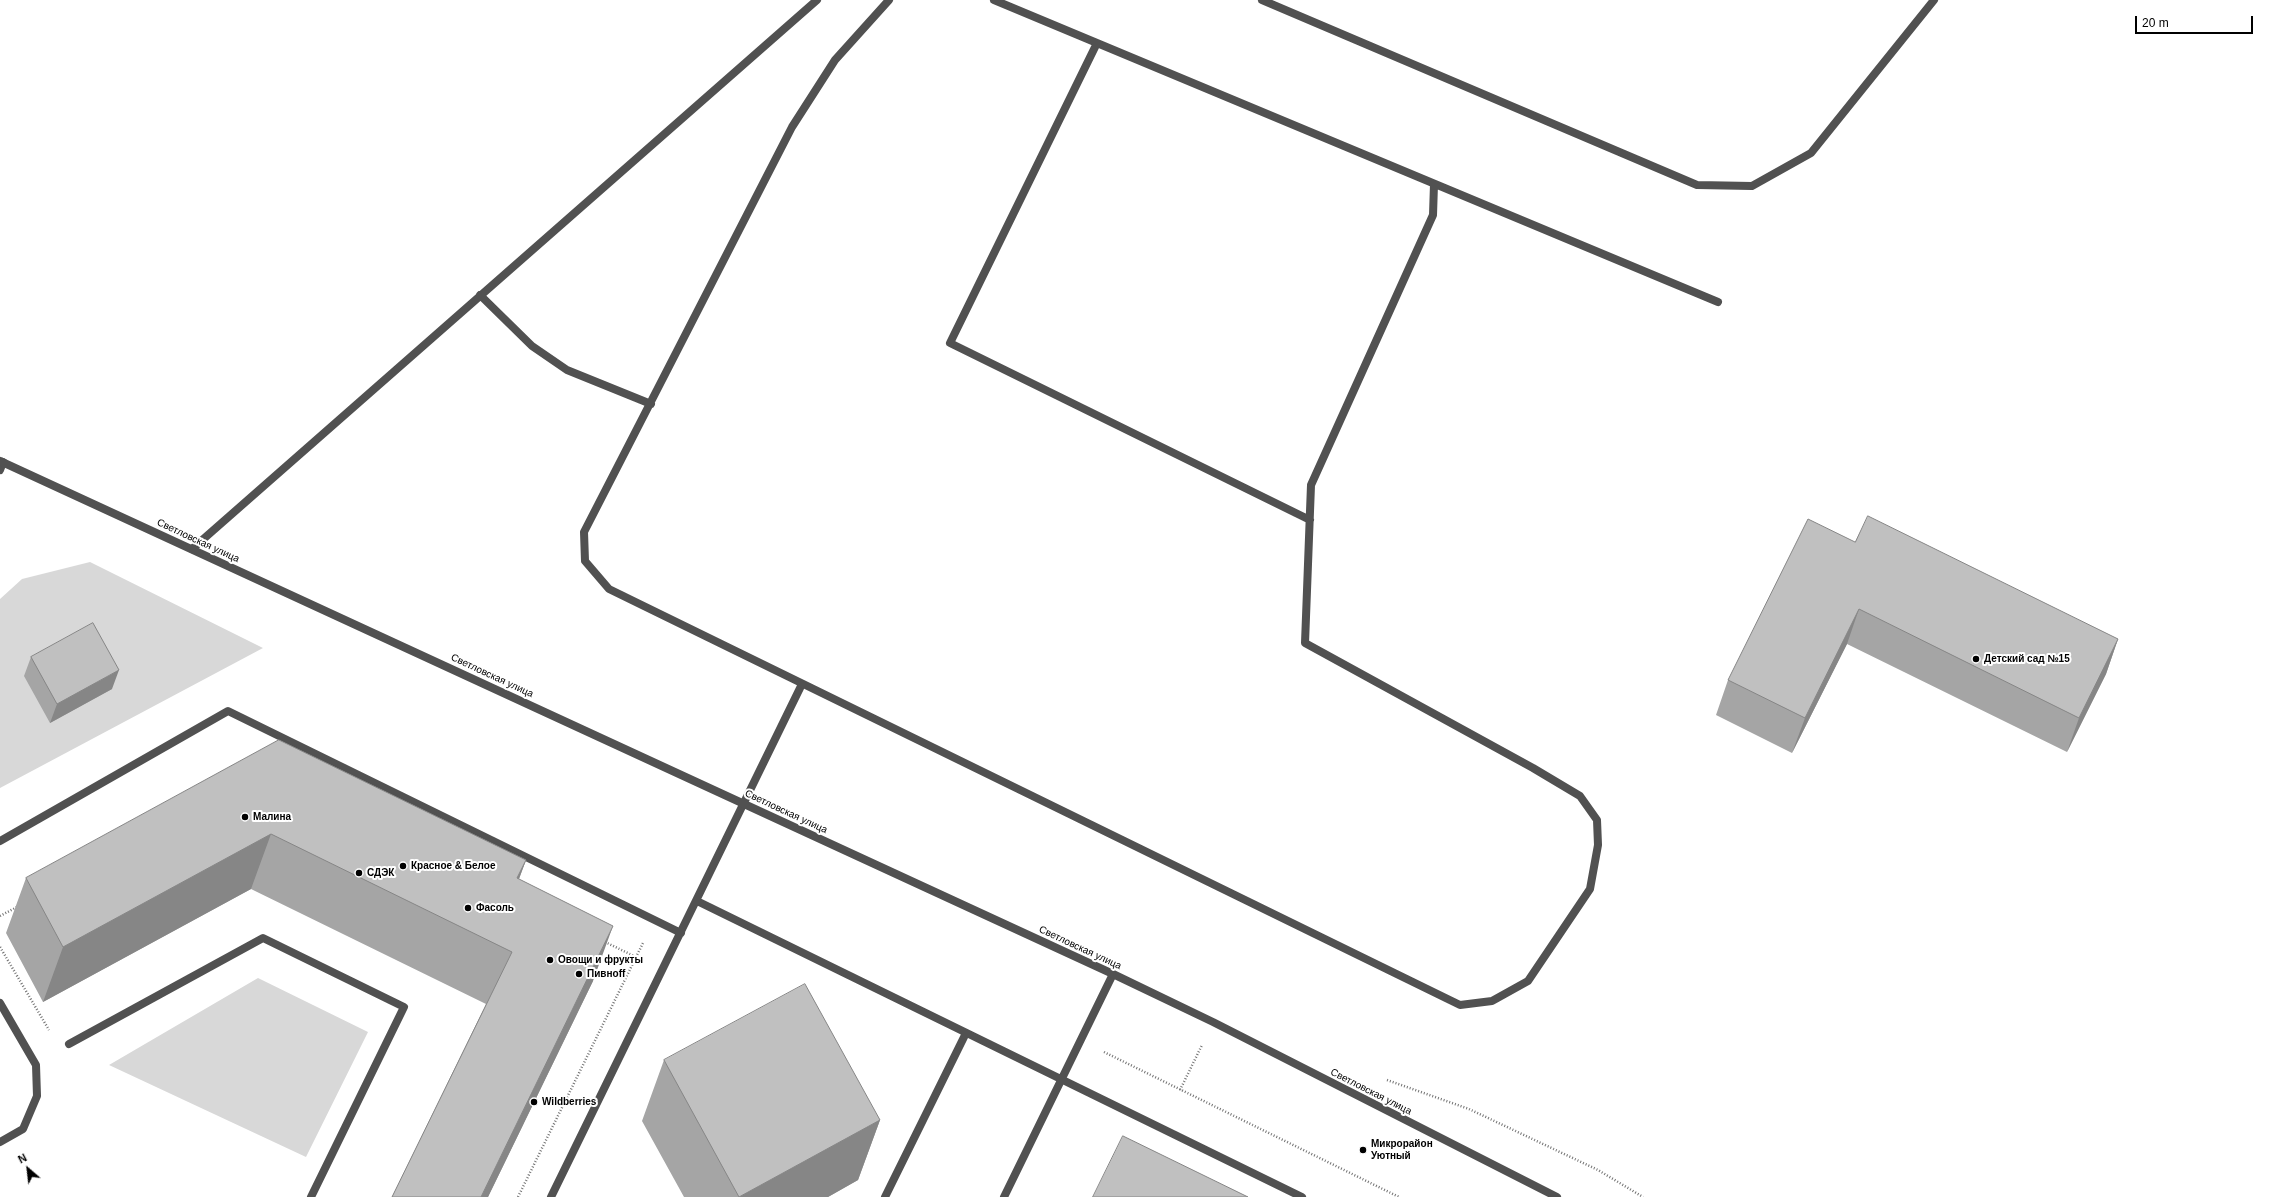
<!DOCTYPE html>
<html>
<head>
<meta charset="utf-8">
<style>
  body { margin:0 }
  #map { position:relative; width:2273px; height:1197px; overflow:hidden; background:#fff; font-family:Helvetica,sans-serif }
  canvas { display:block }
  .north { position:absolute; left:8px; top:1149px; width:40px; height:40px; -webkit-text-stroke:3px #fff; paint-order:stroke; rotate:332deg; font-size:11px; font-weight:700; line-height:16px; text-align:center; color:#000 }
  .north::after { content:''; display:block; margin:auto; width:14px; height:18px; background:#000; clip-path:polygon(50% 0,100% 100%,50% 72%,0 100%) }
  .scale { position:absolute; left:2135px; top:16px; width:118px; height:18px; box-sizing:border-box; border:2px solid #000; border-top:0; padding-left:5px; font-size:12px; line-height:14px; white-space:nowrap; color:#000; -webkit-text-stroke:3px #fff; paint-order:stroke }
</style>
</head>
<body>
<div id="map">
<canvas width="2273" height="1197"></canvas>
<div class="north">N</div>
<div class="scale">20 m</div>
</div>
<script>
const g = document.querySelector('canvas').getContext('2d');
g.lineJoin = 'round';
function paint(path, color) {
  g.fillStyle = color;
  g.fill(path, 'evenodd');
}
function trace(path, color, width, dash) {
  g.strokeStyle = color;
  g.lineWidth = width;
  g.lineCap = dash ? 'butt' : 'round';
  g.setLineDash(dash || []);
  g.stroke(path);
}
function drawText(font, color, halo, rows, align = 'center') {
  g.font = font + ' Helvetica,sans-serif';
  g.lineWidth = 4;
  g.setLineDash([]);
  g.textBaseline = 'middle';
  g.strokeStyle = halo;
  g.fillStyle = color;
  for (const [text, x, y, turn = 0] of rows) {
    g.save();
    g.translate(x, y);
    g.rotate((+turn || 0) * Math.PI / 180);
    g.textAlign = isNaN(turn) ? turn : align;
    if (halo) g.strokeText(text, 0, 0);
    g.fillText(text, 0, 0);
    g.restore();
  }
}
const green = new Path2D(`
  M90 562 263 648 0 788V599L22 579Z
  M258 978 368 1032 306 1157 109 1065Z`);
const path = new Path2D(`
  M0 916 17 907
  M605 942 636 957
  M0 947 49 1030
  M1104 1052 1399 1197
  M1387 1080 1469 1109 1598 1170 1643 1197
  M1180 1090 1202 1045
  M518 1197 643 943`);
const service = new Path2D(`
  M889 0 835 60 792 127 584 532 585 561 609 589 1460 1005 1492 1001 1528 981 1590 889 1598 845 1597 820 1580 796 1533 768 1305 643 1311 485 1433 215 1434 184
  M994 0 1718 302
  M1262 0 1697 185 1752 186 1811 153 1934 0
  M1097 43 950 343 1310 520
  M480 295 532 346 567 370 651 404
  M192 549 817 0
  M0 841 228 711 681 933
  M697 901 1302 1197
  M0 1003 36 1065 37 1096 23 1129 0 1142
  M69 1044 263 938 404 1007 311 1197
  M551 1197 802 684
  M885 1197 966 1033
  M1004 1197 1113 974`);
const minor = new Path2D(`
  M0 470 3 462`);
const tertiary = new Path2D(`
  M0 461 1113 974 1213 1022 1557 1197`);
const wall = new Path2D(`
  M1855 542 2118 639 2106 674 2067 752 1847 644 1792 753 1716 715 1728 680Z
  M31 657 112 689 50 723 24 676Z
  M279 740 526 860 519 879 593 981 488 1197H392L486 1004 251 889 43 1002 6 933 26 878Z
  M664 1060 880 1120 858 1180 828 1197H684L642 1121Z`);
const shadedWall = new Path2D(`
  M1859 609 1847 644 1792 753 1805 718Z
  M2118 639 2106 674 2067 752 2079 718Z
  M119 670 112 689 50 723 57 704Z
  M271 834 251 889 43 1002 63 947Z
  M526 860 505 916 517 878Z
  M613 926 593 981 488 1197H481Z
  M880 1120 858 1180 828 1197H739Z`);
const building = new Path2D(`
  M1868 516 2118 639 2079 718 1859 609 1805 718 1728 680 1808 519 1855 542Z
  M93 623 119 670 57 704 31 657Z
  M279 740 526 860 517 878 613 926 481 1197H392L512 952 271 834 63 947 26 878Z
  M805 984 880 1120 739 1197 664 1060Z
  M1123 1136 1248 1197H1093Z`);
const markers = [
  [1976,659,4,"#000"],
  [245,817,4,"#000"],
  [403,866,4,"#000"],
  [359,873,4,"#000"],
  [468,908,4,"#000"],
  [550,960,4,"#000"],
  [579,974,4,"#000"],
  [534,1102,4,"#000"],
  [1363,1150,4,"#000"]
];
const streetNames = [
  ["Светловская улица",198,541,25],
  ["Светловская улица",492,676,25],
  ["Светловская улица",786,812,25],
  ["Светловская улица",1080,948,25],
  ["Светловская улица",1371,1092,27]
];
const poiNames = [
  ["Детский сад №15",1984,659],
  ["Малина",253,817],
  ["Красное & Белое",411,866],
  ["СДЭК",367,873],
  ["Фасоль",476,908],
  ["Овощи и фрукты",558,960],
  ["Пивноff",587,974],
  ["Wildberries",542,1102],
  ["Микрорайон",1371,1144],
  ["Уютный",1371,1156]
];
paint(green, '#d8d8d8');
trace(path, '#737373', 2.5, [1, 2]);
trace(service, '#515151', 8);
trace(minor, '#515151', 8);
trace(tertiary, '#515151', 8);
paint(wall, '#a5a5a5');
paint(shadedWall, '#868686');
paint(building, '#c0c0c0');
trace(building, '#868686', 1);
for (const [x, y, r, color] of markers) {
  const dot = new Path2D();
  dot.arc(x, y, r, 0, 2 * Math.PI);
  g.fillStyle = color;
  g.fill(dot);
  trace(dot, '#fff', 1.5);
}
drawText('10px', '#000', '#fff', streetNames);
drawText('bold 10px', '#000', '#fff', poiNames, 'left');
</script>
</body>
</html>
